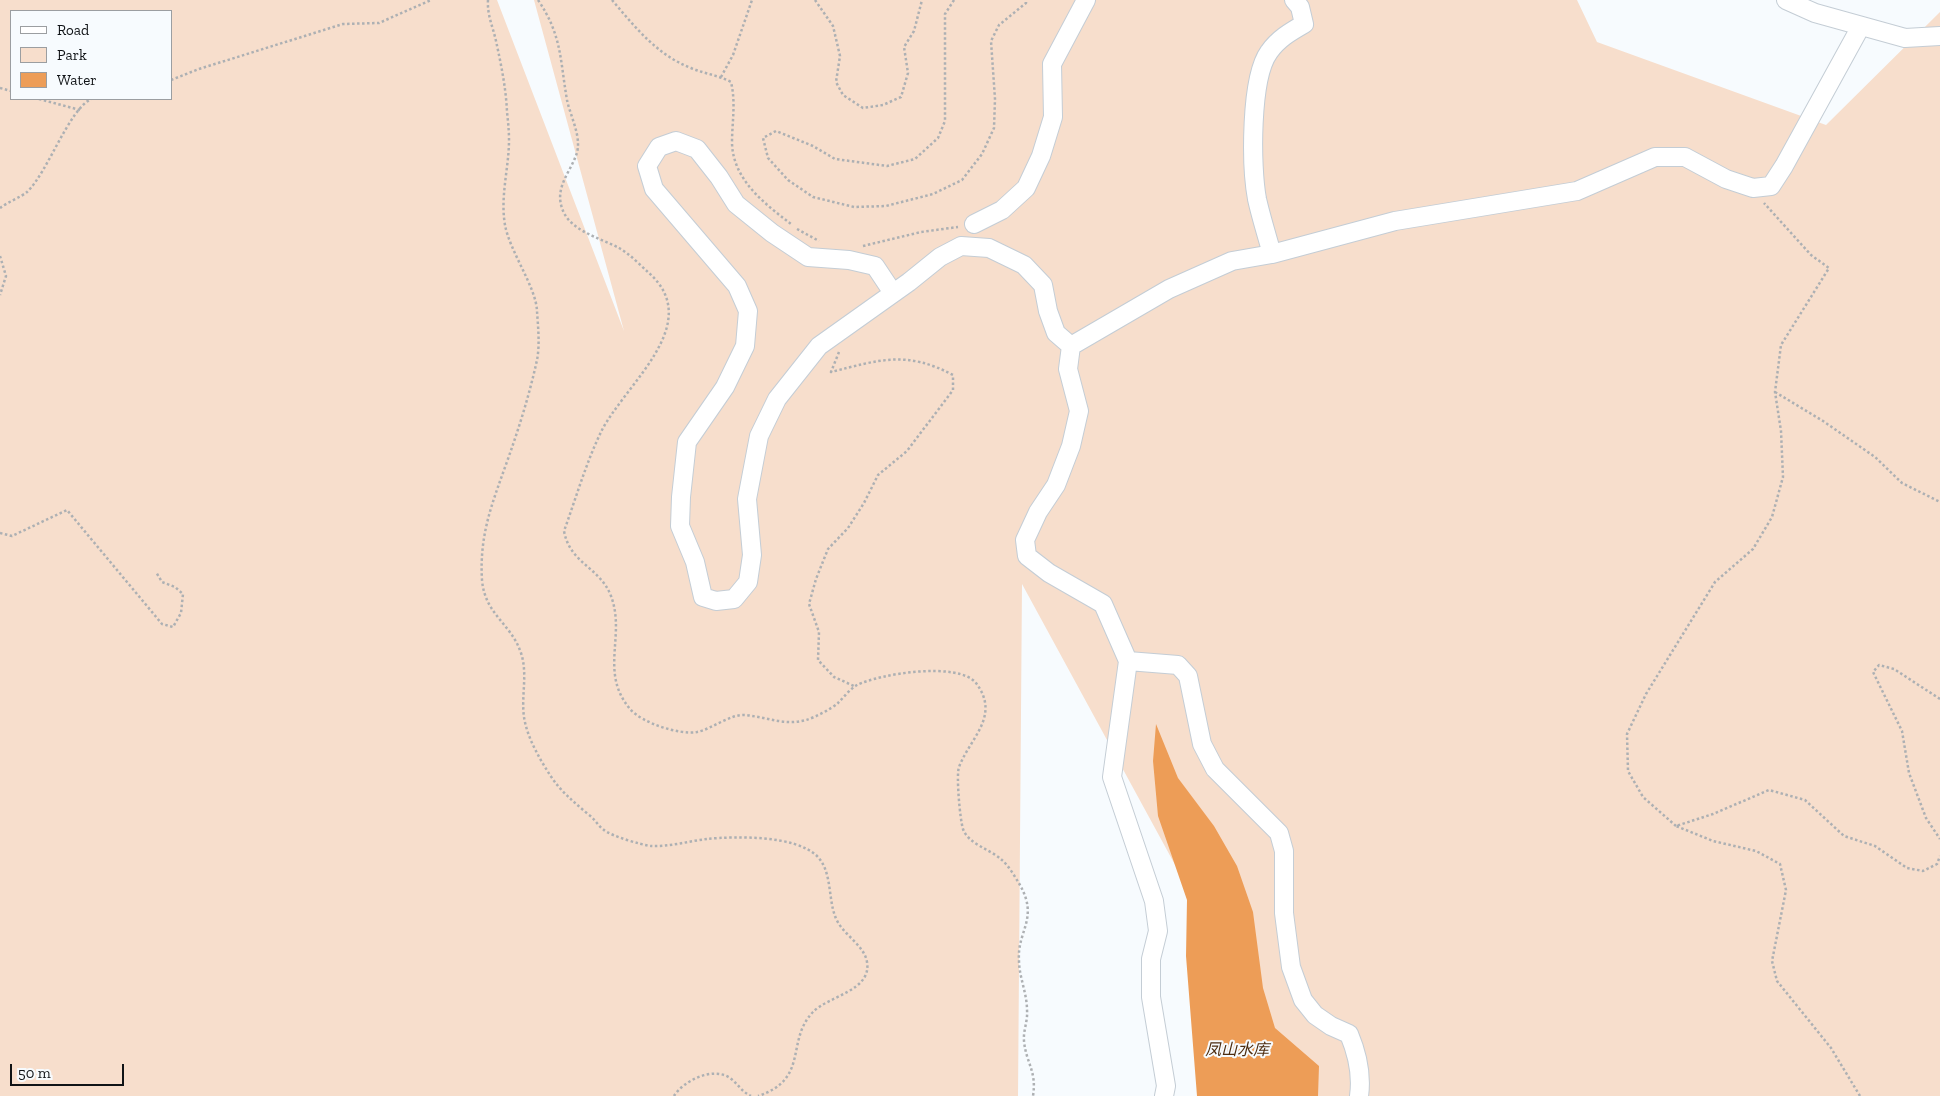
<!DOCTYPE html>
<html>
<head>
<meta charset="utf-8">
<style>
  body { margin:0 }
  #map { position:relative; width:1940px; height:1096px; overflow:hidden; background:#f7fbfe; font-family:"Zilla Slab",serif }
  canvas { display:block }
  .legend { position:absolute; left:10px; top:10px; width:162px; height:90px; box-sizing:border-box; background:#f7fbfe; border:1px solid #9b9ea1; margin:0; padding:6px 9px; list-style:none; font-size:15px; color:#101316 }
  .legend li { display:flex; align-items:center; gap:10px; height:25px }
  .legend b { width:25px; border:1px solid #9b9ea1 }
  .scale { position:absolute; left:10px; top:1064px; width:114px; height:22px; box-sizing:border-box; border:2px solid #101316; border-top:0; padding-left:6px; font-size:15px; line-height:18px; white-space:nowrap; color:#101316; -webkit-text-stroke:4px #f7fbfe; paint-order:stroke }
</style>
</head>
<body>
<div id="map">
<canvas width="1940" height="1096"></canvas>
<ul class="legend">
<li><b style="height:6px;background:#fff"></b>Road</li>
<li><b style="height:14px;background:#f7decc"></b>Park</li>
<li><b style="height:14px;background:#ed9d57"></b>Water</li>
</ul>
<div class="scale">50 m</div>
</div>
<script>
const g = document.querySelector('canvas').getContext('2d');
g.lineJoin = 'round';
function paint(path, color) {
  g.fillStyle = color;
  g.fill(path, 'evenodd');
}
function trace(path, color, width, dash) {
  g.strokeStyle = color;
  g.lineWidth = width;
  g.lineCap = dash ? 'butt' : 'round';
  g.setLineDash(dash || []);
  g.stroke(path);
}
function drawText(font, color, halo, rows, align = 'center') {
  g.font = font + ' "Zilla Slab","Noto Sans SC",serif';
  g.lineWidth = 4;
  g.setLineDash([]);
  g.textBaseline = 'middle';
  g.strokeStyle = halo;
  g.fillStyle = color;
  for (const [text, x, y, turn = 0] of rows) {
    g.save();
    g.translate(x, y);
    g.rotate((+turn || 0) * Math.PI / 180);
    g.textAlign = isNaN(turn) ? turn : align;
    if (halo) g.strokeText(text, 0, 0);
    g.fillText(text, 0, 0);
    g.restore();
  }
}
const green = new Path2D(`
  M0 0H497L624 331 534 0H1577L1597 42 1826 125 1940 12V1096H1301L1022 584 1018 1096H0ZM11 11H171V99H11Z`);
const water = new Path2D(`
  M1156 724 1178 778 1214 826 1237 866 1253 912 1263 988 1275 1028 1319 1066 1318 1096H1197L1186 956 1187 900 1158 816 1153 761Z`);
const path = new Path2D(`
  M488 0C487 15 493 27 496 41 501 64 506 88 507 112 508 121 509 130 509 140 509 168 500 196 505 225 510 252 536 287 537 311 538 326 540 345 537 360 530 392 520 425 509 456 494 499 479 532 482 580 485 615 511 623 521 653 528 674 521 696 524 717 527 737 539 758 550 775 561 792 574 802 589 815 595 819 598 826 604 830 611 836 642 845 651 846 669 847 689 841 707 839 736 836 795 835 817 856 832 871 828 897 835 916 841 934 864 944 867 962 872 991 828 996 813 1012 785 1041 810 1079 758 1096
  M538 0C562 35 560 60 567 100 570 114 578 130 578 144 579 164 553 183 562 208 569 231 601 238 619 248 630 254 640 265 649 273 706 324 624 385 601 432 586 463 576 498 564 531 570 564 600 567 611 596 626 636 599 672 630 709 642 723 679 735 697 732 712 729 730 714 745 715 766 717 785 726 806 720 816 717 831 709 838 703 844 697 850 689 857 685 879 674 958 661 976 683 1001 716 970 738 959 767 956 775 960 820 963 829 968 844 990 849 1002 860 1009 866 1015 877 1020 885 1039 919 1017 931 1019 960 1019 977 1027 993 1027 1010 1028 1021 1023 1031 1024 1041 1026 1063 1037 1071 1033 1096
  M612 0C635 27 657 55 691 68 705 74 718 75 731 82 736 103 732 122 732 143 733 180 765 204 791 224
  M815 0 833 26 840 56 836 82 843 95 863 108 883 105 901 97 908 73 904 47 914 31 922 0
  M954 0 945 14V121L938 138 915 159 887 166 835 159 813 146 776 131 763 138 768 158 788 180 813 197 854 207 886 206 933 194 962 180 982 154 994 128 995 99 991 41 999 25 1026 3V0
  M721 77 733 55 752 0
  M171 80 199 69 343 24 379 23 431 0
  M0 88 11 91
  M39 99 80 110
  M0 208C8 202 21 197 27 192 48 172 68 111 91 99
  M797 229 819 241
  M863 246 921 232 958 227
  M0 256 6 276 0 295
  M839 352 831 372C879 360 906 350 953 375V390L907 451 878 475 864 503 848 528 828 549 816 579 809 604 819 632 818 660 834 677 854 686
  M1775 392 1823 421 1875 457 1902 483 1940 502
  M0 533 12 536 67 510 162 624 173 627 181 613 183 594 175 587 162 582 156 572
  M1940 699 1894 669 1879 665 1873 672 1902 731 1909 773 1926 818 1940 839
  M1676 826 1643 797 1628 771 1627 734 1646 694 1715 582 1753 549 1772 517 1783 477 1781 431 1775 392 1781 345 1829 268 1811 255 1764 203
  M674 1096C683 1081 713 1066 730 1078 738 1084 742 1092 751 1096
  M1860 1096 1831 1048 1777 981 1772 961 1786 890 1780 864 1756 851 1713 841 1676 826 1713 814 1769 790 1805 800 1844 836 1875 846 1907 868 1923 871 1937 864 1940 856`);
const minor = new Path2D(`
  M1294 0 1300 7 1304 24C1290 32 1278 39 1269 52 1250 78 1251 167 1257 199 1261 217 1267 236 1272 254L1395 221 1577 191 1655 157H1685L1726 179 1753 188 1771 186 1784 166 1861 26
  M1786 0 1815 13 1905 38 1940 36
  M974 224 1002 210 1026 188 1041 156 1053 117 1052 64 1086 0
  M893 293 875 266 849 260 808 257 772 233 736 204 719 177 697 149 676 141 659 147 647 166 654 189 737 286 748 311 745 346 725 387 687 442 681 497 680 526 695 562 703 597 716 601 734 599 748 582 752 555 747 499 759 436 777 399 819 346 909 282 940 257 961 246 989 248 1024 265 1043 285 1048 311 1056 333 1071 346 1169 289 1232 261 1272 254
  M1071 346 1068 369 1079 411 1071 446 1056 485 1038 512 1025 540 1027 556 1049 573 1103 604 1128 661
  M1164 1096 1166 1086 1151 997V959L1158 931 1154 901 1112 777 1128 661 1178 665 1188 676 1202 744 1215 769 1279 833 1284 851V913L1291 967 1303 1000 1315 1015 1331 1026 1349 1034C1357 1053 1362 1075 1359 1096`);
const waterNames = [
  ["凤山水库",1237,1050]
];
paint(green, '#f7decc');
paint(water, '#ed9d57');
trace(minor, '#c4cdd5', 20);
trace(path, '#adb0b3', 2.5, [2.5, 2.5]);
trace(minor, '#fff', 18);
drawText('italic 16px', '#4e2d10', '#f7fbfe', waterNames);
</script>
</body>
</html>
